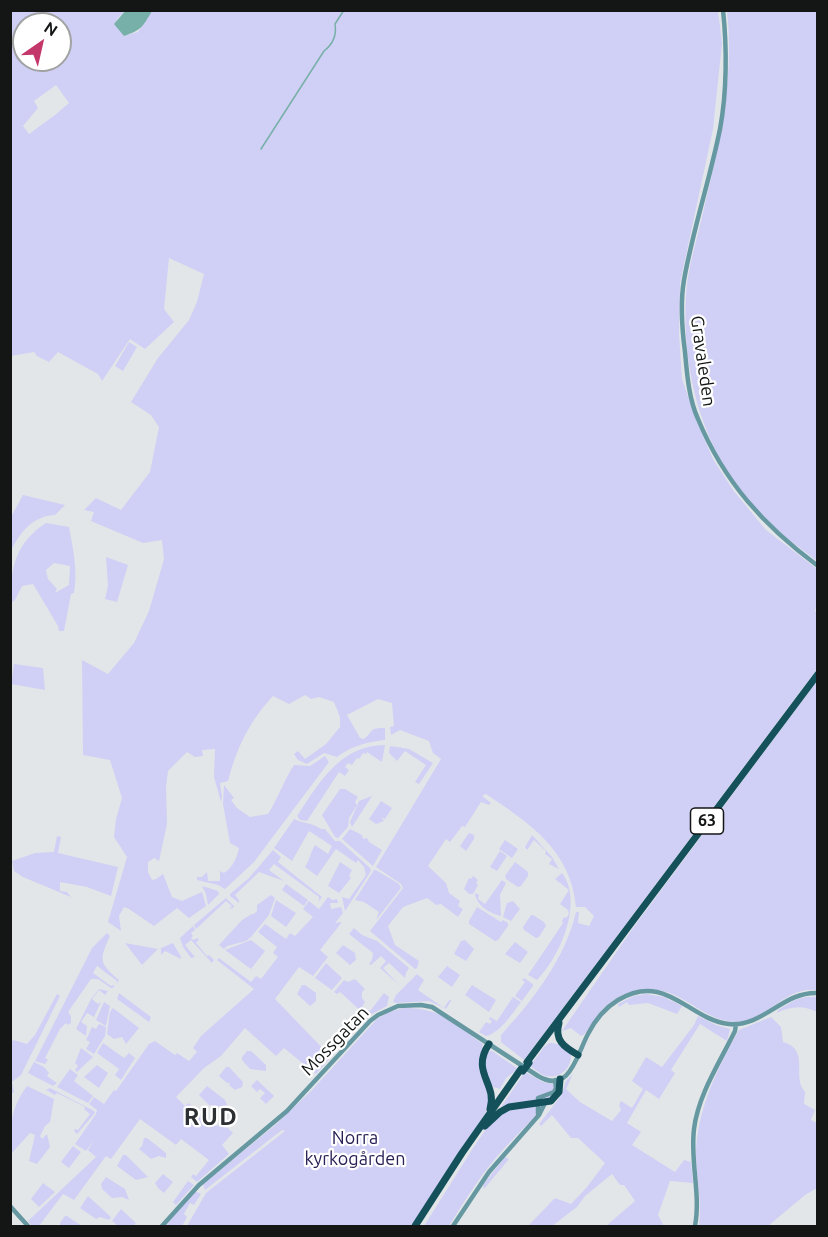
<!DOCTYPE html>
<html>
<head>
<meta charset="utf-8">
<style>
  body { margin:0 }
  #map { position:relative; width:828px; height:1237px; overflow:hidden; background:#e3e6e9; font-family:Ubuntu,sans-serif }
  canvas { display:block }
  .frame { position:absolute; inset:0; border:12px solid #141616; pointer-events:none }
  .north { position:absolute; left:12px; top:12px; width:60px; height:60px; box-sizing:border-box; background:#fff; border:2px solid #a1a2a2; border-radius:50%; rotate:34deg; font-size:16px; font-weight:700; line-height:24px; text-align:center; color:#141616 }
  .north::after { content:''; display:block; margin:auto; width:21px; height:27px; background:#c3376a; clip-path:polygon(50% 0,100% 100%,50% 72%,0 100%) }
</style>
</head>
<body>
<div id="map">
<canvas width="828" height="1237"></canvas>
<div class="frame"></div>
<div class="north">N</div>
</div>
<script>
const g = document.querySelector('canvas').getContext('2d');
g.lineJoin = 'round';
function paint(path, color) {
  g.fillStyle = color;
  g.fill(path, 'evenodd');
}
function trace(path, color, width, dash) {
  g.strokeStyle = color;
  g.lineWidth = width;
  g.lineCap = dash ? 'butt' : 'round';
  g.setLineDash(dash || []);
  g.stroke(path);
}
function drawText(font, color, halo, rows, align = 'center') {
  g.font = font + ' Ubuntu,sans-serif';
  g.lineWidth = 4.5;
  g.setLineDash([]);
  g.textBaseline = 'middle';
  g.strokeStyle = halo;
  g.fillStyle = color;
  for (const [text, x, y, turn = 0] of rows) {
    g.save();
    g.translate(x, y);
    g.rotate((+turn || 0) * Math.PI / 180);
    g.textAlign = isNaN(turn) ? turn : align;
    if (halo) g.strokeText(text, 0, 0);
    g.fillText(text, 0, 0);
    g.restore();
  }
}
const green = new Path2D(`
  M152 10 718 11 722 43 713 129 680 283 679 334 682 379 697 422 713 459 733 490 766 530 817 569V603L815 611 818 615 817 669 524 1060 501 1042V1035C533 1000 565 959 576 912H579L578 923 589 926 594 916 585 907H576C571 850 529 823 486 794L482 796 491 803 489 805 481 802 465 827 462 826 450 842 446 839 428 866 446 883 449 893 460 901 458 906 463 909 458 917 441 904 436 905 427 898 403 907 388 926 395 945 419 961 417 968 415 969 370 931 403 888 401 884 376 867 441 759 433 753 429 741 400 730 391 735 390 727 394 726 392 703 378 699 347 715 360 738 364 739C374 730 370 728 385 728V740C367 742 351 746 337 757L324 753 307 764 298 760 294 754 298 751 305 759 326 744 340 727V717L334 702 319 697 311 699 305 695 289 704 273 696C250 720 236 749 228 781L220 783 222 797 221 802 214 777 215 749 202 750 203 756 195 757 187 752 168 771 166 787 167 824 159 861 154 858 148 862V872L152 880 156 879 163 874 172 897 182 901 202 892 206 906 189 918 177 908 154 926 129 909 124 907 119 916 121 931 108 922 127 857 114 837 116 819 122 798 110 760 83 755 82 660 108 674 134 643 149 611 164 559 162 540 143 543 91 521 94 512 84 510 96 498 121 510 150 472 159 427 151 415 131 402 158 358 189 320 197 302 204 274 169 258 164 309 174 322 145 349 130 339 102 381 98 374 58 352 49 362 37 356 34 352 11 356V11H125L117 19 124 36 138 32ZM24 24H60V60H24ZM56 85 69 103 55 115 29 134 23 126 38 108 34 101Z
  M727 11H817V561C799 547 777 532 761 515 702 455 679 366 687 284 690 262 697 239 702 217 718 150 735 80 727 11Z
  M129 342 137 347 123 371 115 366Z
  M23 495 65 505 55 515C33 516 20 532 11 551V517Z
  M46 523 69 527C73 549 78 571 74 593L71 594 64 631H59L58 626 33 584 22 586 15 600 11 603C10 569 15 543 46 523ZM54 563 70 566 69 585 55 593 57 589 48 579 46 570Z
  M106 557 128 565 117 602 105 599 108 586Z
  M14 664 43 668 45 690 11 684Z
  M817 681V990C787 986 770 1016 743 1021 700 1028 679 974 627 993 614 998 602 1008 595 1019 590 1025 588 1033 581 1036L571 1028 562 1031 633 928Z
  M385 745 382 762 367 752 366 754 363 753 359 759 357 758 352 765 348 763 345 767 349 770 345 776 339 772 307 821 300 820 297 816C319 783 340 745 385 745Z
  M390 746 409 749 433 763 419 784 415 782 426 765 405 751 397 761 389 753Z
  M325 756 329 762 254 862 225 889 218 885 197 880V877H202L207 872 208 881H220V871L224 873C233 867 236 860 239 848L230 843 223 804 224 785 234 798 231 800 237 808 250 817 268 814C278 798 284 780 294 765L310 766Z
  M340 789H345L358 797 355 802 357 805 349 818 348 827 338 838 335 837 322 815Z
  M372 796 352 827 350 822 359 801Z
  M381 801 392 808 385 819 381 817 384 821 376 824 369 819Z
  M294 819C304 824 311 822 321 829H325L335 841H340L370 868 371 871 345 911 342 897 349 899 366 875 364 867 358 860 356 863 336 849 317 876 305 867C310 860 310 853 315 845L328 854 332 846 309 831 292 861 274 848Z
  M350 829 362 835 363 839 367 838 369 842 382 850 373 866 342 839Z
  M469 833 474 835V839L466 851 460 846Z
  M532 835 552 857 559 869 549 864 552 859 545 854 546 851 534 840 527 850 525 847Z
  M57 836 61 837 58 853 118 867 111 896 87 887 60 882V891L67 892 71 897 23 877 14 871 12 861 35 853 54 852Z
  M505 840 518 849 512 858 499 849Z
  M273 850 281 857 278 862 322 897 319 901V897L274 864 269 870 284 881 259 872 235 895 239 900V903L230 896V894L249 878Z
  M500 851 507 856 497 871 490 867Z
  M340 862 352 870 349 876 351 878 339 893 328 886Z
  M515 862 528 872V876L521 886 518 887 506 879 505 876Z
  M374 870H376L399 884 401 888 376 920 379 912 364 902 355 900Z
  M562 873C584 902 560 957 537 980L528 975 563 923 562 921 564 917 566 918 569 914 568 910 560 904 569 890 555 879Z
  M473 876 478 880 476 883 478 885 473 894H469L464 889 469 878 471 879Z
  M502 880 506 883 500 895 501 916C489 913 478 906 475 895V893L479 895 478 899 485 904Z
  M286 884 308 900 304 906 282 890Z
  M202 886 218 891 219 894 208 905 206 894Z
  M271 895 275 898 269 915 251 937 246 941 227 946 224 949 219 945 242 920 252 914H254L257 911V905Z
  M328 897 333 900 337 899 338 903H330L331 909 341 907 343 913 335 923 342 922 320 950 328 957 313 976 299 967 275 999 331 1057 316 1074 284 1048 276 1056 245 1028 221 1056 204 1068 176 1097 185 1106 189 1103 209 1124 214 1123 217 1126 222 1122 233 1133 222 1145 229 1154 197 1182 191 1177 193 1174 196 1176 209 1160 181 1139 176 1145 140 1119 111 1159 106 1156 74 1200 63 1194 39 1226H32L28 1221 96 1157 88 1150 95 1139 86 1151 75 1144 96 1114 97 1110 89 1104 94 1097 104 1104 114 1090 116 1091 149 1044 155 1041 175 1055 177 1053 189 1061 197 1052 193 1048 201 1036 254 989 217 960 219 958 251 982 256 976 261 979 278 957 273 953 277 947 258 932 265 924 286 939 290 933 295 936 313 917 303 909 309 901 319 909Z
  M226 898 234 906 233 908 229 909 232 906 226 901 196 929 194 925Z
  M276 900 296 913 286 927 271 916Z
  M513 901 520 909 511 921 503 917 507 903Z
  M477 907 501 922 503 920 508 923V926L498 940 495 941 469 924V921Z
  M531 915H533L544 922 546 926 539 937 536 938 524 930 523 927Z
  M193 926 195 930 191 933 193 936 191 938 193 940 198 938 199 939 196 943 207 956 209 955 214 960 212 963 191 940 185 945 195 957 191 958 183 947 180 938Z
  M354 928 362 935 377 941 409 968 406 973 405 978 389 963 383 968 399 985 380 968 386 961 381 956 371 965 369 964 372 960 373 953 349 934Z
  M107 933 110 936C99 960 99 963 119 980L116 984 117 981 97 966 93 973 111 986 113 985 115 987 111 988 98 979H91L68 1012 71 1016V1023L68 1025 66 1023 60 1029 45 1058 48 1060 45 1064 35 1061 92 948Z
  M251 940 265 951 251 969 225 950Z
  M465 940 474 949 466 961 454 954 461 941Z
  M515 942 528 952 520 963 505 954Z
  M125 943 158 949 142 965Z
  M173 943 181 957V959L165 951 161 955V948Z
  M343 945 355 953 356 960 350 965 336 953Z
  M326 963 342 978 332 990 315 978Z
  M447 966 460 975 452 987 438 977Z
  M417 974 424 980 418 990 444 1008 450 999 451 1001 446 1009 429 1001 396 1003 393 1002 396 995Z
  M524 978 533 984V986L522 1001 515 996 525 982 522 980Z
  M355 979 365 989 362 992V998L365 1002 362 1007 370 1011 384 993 389 997 387 1006 372 1014 353 1033 349 1030 350 1027 352 1029 364 1014 340 992 337 994 334 992 344 980 348 982Z
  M302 985H305L316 993V1001L310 1006 297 994Z
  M472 985 496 1000 489 1012 465 995Z
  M99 989 108 991 105 995 99 990 92 999 98 1004 101 1002 94 1017 87 1013 81 1022 87 1026 86 1036 76 1029 91 999Z
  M119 993 151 1017 149 1022 117 999Z
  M57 994 60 996 21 1075 12 1082 14 1092 11 1094V1044L13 1040 27 1044 35 1035Z
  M646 994 664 997 682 1006 677 1014 648 1003 629 1005 627 1002 619 1007 618 1004 634 996Z
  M513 997 521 1002C512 1014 500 1033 486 1036L479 1032 486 1022 490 1024 492 1021 489 1019 490 1017 497 1021Z
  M806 997H817V1012C804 1005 790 1006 777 1013L778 1010 795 1000Z
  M104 1002 110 1006 106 1026 96 1020Z
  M113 1008 139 1028 126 1044 122 1037 114 1039 107 1034 110 1012Z
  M403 1008C441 1007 454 1024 483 1044 477 1066 485 1081 493 1101L413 1226H187L206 1193 285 1131 282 1130 205 1190 203 1184 274 1126 311 1091 377 1019 387 1013Z
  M698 1016 716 1025 730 1029 727 1041 700 1024 671 1070 675 1073 659 1099 646 1090 627 1123 641 1132 632 1145 675 1172 684 1160 691 1162 693 1183 670 1181 658 1215 664 1226H606L635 1201 624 1185H620L612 1174 585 1196 577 1207 552 1226H528L555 1198 571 1204 587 1187 605 1163 578 1138H571L552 1115 541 1126 539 1124 561 1096 566 1081 573 1074 566 1089 580 1102 612 1121 621 1110 619 1105 621 1101 632 1108 643 1089 632 1081 646 1057 662 1067 694 1025Z
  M771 1017 781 1027 783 1042C811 1050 791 1077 805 1092L804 1104 815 1110 811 1120 817 1123V1188L805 1195 768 1226H699C702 1203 697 1180 696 1157 696 1111 717 1069 739 1030Z
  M99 1024 106 1027 105 1036 94 1054 86 1049 90 1042 86 1040 92 1027 96 1029Z
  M103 1043 124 1058 129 1053 135 1058 121 1080 115 1075 119 1069 97 1053Z
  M549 1043C558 1042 565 1049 571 1054 572 1069 558 1081 543 1075 539 1073 535 1069 530 1066L544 1047Z
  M81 1048 93 1057 77 1072 75 1070 78 1066 75 1063Z
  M247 1051H251L266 1065V1071L250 1069 242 1060V1057Z
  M492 1051 518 1069 506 1078 500 1089 493 1087C486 1077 481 1063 487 1052Z
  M34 1062 44 1067 49 1073 47 1076 57 1083 53 1086 28 1073Z
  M97 1065 108 1073 99 1088 84 1077Z
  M226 1067H229L243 1082 242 1087 235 1090 229 1085 230 1083H227L219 1076Z
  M70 1069 78 1075 74 1081 93 1096 88 1103 57 1087Z
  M525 1072 543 1082 553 1084 557 1089C538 1117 511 1138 490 1165 475 1184 462 1205 449 1226H424L473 1148Z
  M257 1080 274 1096 266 1104 260 1098 265 1093 260 1089 257 1092 251 1086Z
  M27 1086 54 1099 50 1122 45 1126 40 1136 42 1139 47 1134 50 1147 37 1164 29 1161 35 1135 30 1133 11 1154C10 1126 10 1109 27 1086Z
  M207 1086 225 1100 227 1105 225 1107 209 1105 199 1095Z
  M50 1088 94 1111 95 1113 77 1134 74 1131 75 1129 78 1130 90 1114 84 1109 85 1107 57 1093 55 1095 46 1090Z
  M144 1138H147L166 1153V1158L159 1156 151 1159 139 1149 142 1146Z
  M73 1146 81 1152 69 1168 61 1162Z
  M123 1155H126L148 1177 136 1180 117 1166Z
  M505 1157 509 1159 484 1189 483 1185Z
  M163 1174 173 1182 164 1193 158 1188 155 1183Z
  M106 1177 125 1189 129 1200 122 1197 112 1198 102 1189 101 1184Z
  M188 1181 194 1185 176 1205 173 1202Z
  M43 1183 55 1192 39 1207 31 1199Z
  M195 1191 201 1194 194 1205 190 1203 184 1214 187 1217 182 1226H165Z
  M88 1196 111 1217 109 1220 100 1217 96 1219 80 1208Z
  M121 1209 136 1223 133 1226H118L112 1221Z
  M65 1216H67L82 1226H60V1223Z`);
const water = new Path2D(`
  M126 10H152V11C143 26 142 30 124 36L114 24Z`);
const stream = new Path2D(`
  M261 149 324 51C333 44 337 36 335 24L344 10`);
const minor = new Path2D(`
  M723 10C727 47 727 92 720 129 710 179 693 229 684 280 680 303 682 329 685 352 687 375 689 399 698 419 724 482 764 526 818 566
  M538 1114V1098L554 1092 556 1088 555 1080
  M10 1206 28 1226
  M162 1226 199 1185 287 1111 370 1021 378 1015 398 1006 421 1005 432 1007 538 1076C570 1095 577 1054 588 1034 595 1020 605 1008 618 1000 666 971 689 1020 729 1024 764 1027 783 991 818 993
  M453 1226 489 1172 539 1115 545 1103
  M695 1226C701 1194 690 1162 694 1129 698 1095 720 1062 735 1031L736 1024`);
const major = new Path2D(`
  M559 1023C554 1040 564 1047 578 1055
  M489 1044C470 1072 498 1084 490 1109
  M527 1062 818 674
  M485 1126 500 1112 509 1107 551 1101 559 1092 560 1079
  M415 1226 462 1153 521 1069`);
const majorBridge = new Path2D(`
  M523 1071 529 1063`);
const shields = [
  [707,821,33]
];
const shieldNames = [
  ["63",707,821]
];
const streetNames = [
  ["Gravaleden",703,361,82],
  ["Mossgatan",335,1041,-46]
];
const parkNames = [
  ["Norra",355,1138],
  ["kyrkogården",355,1159]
];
const districtNames = [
  ["RUD",211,1117]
];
paint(green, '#d0cff5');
paint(water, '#77b0a8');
trace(stream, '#77b0a8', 1.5);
trace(minor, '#6698a1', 4.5);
trace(major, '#14515b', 7);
trace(majorBridge, '#14515b', 7);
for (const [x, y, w] of shields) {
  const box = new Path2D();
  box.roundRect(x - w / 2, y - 13, w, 26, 4.5);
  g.fillStyle = '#fff';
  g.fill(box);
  trace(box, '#141616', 1.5);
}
drawText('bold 16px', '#141616', null, shieldNames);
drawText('18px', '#141616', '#fff', streetNames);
drawText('18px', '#2a2156', '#fff', parkNames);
g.letterSpacing = '1.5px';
drawText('bold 24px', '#2d3032', '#fff', districtNames);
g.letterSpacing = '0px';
</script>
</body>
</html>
